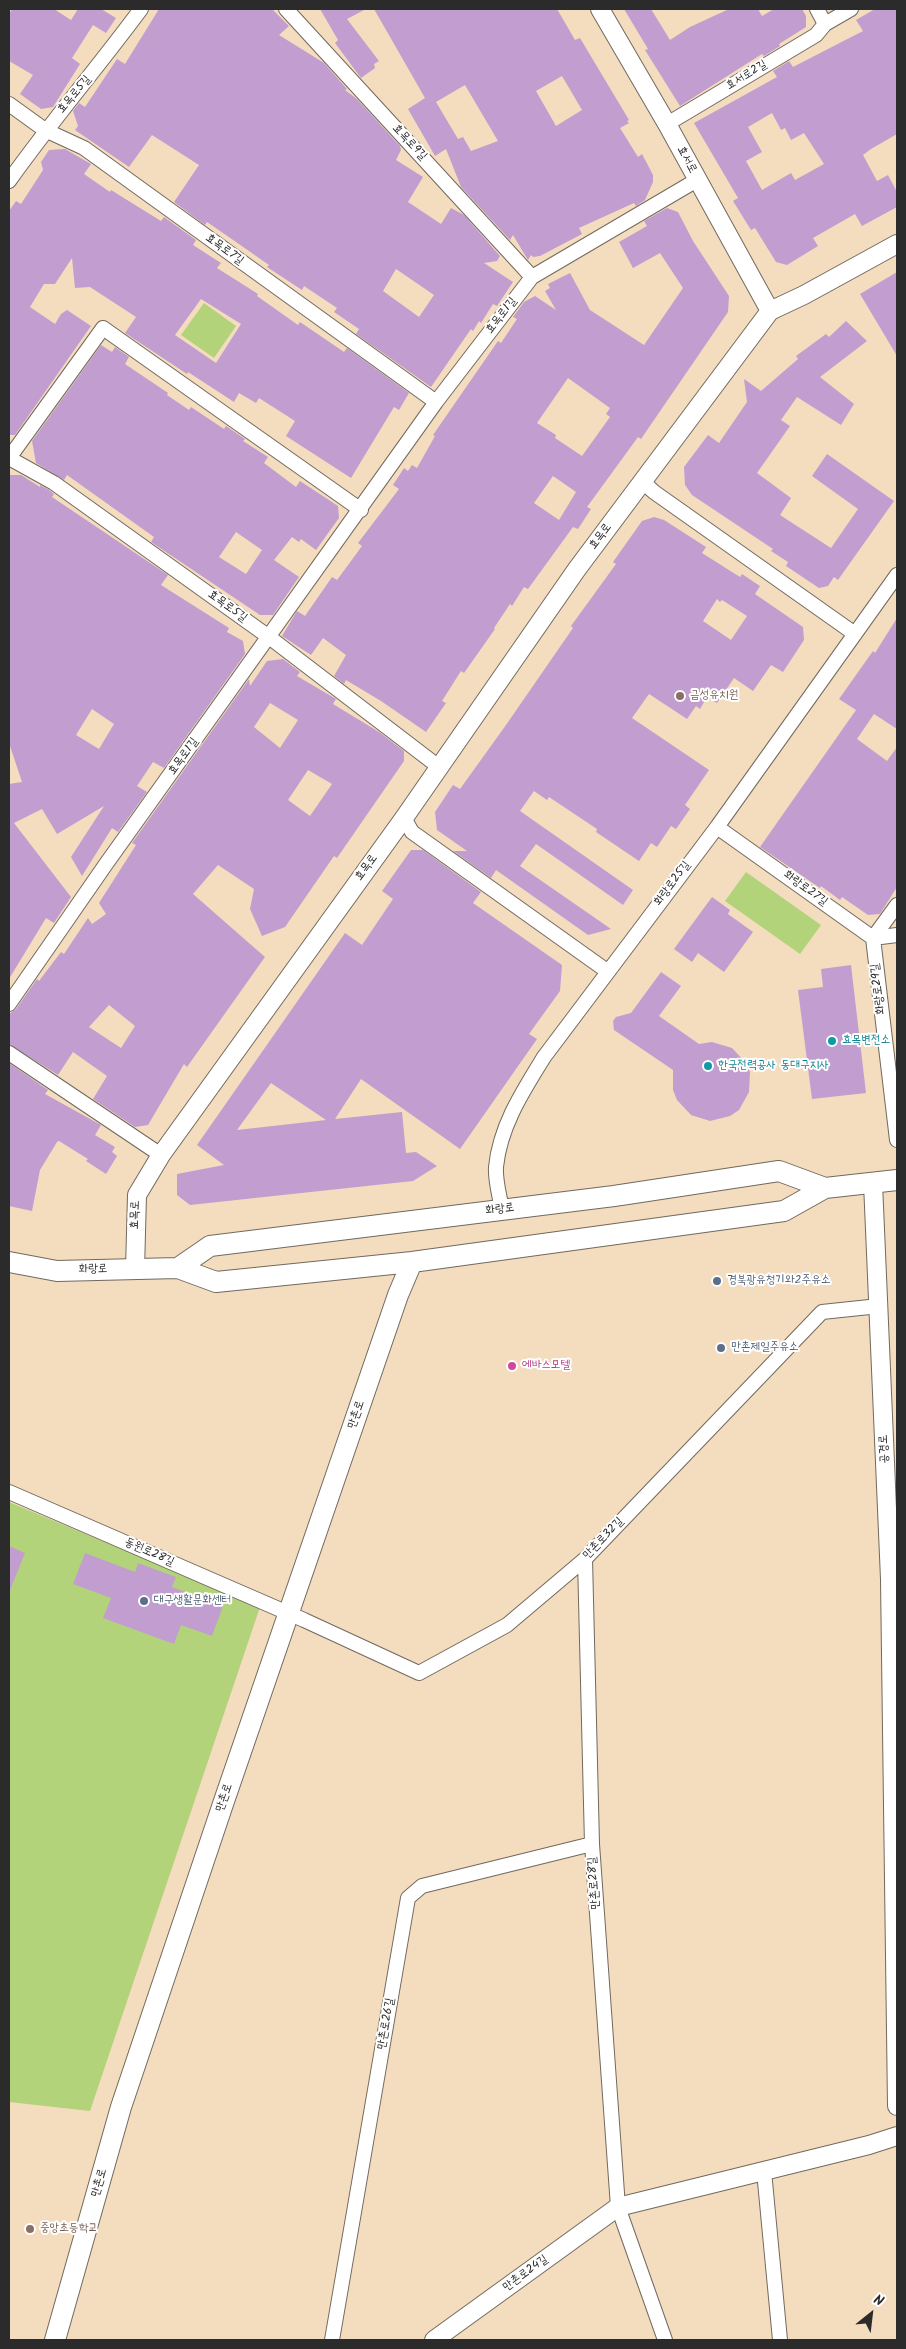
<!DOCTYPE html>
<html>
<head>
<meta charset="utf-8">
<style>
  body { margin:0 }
  #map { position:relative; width:906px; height:2349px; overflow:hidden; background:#f4dcbe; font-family:Kalam,sans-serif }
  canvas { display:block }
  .frame { position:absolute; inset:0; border:10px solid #2b2b2b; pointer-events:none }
  .north { position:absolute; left:846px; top:2289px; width:50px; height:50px; -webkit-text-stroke:4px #fff; paint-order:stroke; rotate:29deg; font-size:14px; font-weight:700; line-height:20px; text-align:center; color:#2b2b2b }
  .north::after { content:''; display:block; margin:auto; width:18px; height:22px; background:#2b2b2b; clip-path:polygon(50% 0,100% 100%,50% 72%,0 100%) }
</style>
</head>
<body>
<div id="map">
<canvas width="906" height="2349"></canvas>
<div class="frame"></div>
<div class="north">N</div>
</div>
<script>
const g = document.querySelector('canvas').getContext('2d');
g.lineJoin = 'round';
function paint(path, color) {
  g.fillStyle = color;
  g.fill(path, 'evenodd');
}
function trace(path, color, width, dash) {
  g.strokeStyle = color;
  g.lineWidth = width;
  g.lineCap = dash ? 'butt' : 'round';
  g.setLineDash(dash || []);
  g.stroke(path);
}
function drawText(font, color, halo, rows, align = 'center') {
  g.font = font + ' Kalam,"Poor Story",sans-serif';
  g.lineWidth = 4;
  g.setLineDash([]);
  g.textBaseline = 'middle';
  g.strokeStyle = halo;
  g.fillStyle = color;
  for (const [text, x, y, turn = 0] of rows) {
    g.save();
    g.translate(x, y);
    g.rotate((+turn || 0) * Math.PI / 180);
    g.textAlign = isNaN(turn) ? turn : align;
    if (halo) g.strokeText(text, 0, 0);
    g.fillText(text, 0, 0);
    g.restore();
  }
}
const green = new Path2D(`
  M204 303 236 326 214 358 181 335Z
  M746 872 821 925 800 954 725 901Z
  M9 1502 260 1607 90 2111 9 2102Z`);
const building = new Path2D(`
  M12 9H54L71 20 78 9H101L116 18 106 33 93 25 72 58 80 64 53 107 41 109 20 94 33 75 9 61V14Z
  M159 9H272L289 26 279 35 324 63 347 89 345 90 357 99 400 146 401 150 396 160 423 177 408 202 441 224 451 208 464 215 500 256 497 261 484 263 513 282 497 306 493 304 481 323 479 321 473 331 471 329 431 387 356 334 359 329 334 312 337 308 304 286 302 290 267 267 269 265 236 242 207 222 205 225 174 202 199 165 152 135 129 167 75 130 78 126 73 111 79 103 85 107 117 59 125 64ZM396 269 434 295 419 317 383 291Z
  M320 9H366L347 19 379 61 374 64 375 68 361 78 335 43 338 40Z
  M374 9H557L575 40 580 38 629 120 627 121 629 123 620 128 638 157 642 154 653 175V182L645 200 636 206 634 203 579 228 582 234 540 256 533 257 531 255 528 260 513 235 510 240 461 187 446 149 435 156 408 109 425 98ZM562 76 582 110 556 126 536 91ZM465 85 498 141 471 151 463 137 458 139 436 102Z
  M624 9H651L670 40 690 27 729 9H758L762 16 774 9H802L806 16V27L779 44 780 46 764 56 762 54 680 106 645 50 648 49Z
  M875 9H897V134L871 149 863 155 877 181 888 175 897 192V207L862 226 855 214 813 238 818 246 787 265 776 262 755 228 751 230 733 201 738 198 694 123 777 77 773 71 789 61 793 67 863 31 856 20ZM772 113 781 130 785 128 791 140 804 133 824 164 795 180 791 173 762 190 746 161 762 152 748 127Z
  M65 149 91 164 84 174 110 192 111 190 161 221 164 217 196 240 193 245 221 263 217 268 258 294 257 296 298 325 300 322 344 352 347 348 409 393 399 410 394 407 351 478 286 436 295 421 259 398 256 403 239 393 234 402 188 372 187 374 125 333 136 317 90 287 75 288 72 258 55 284H44L30 307 55 324 61 314 67 310 91 326 15 435H9V211L16 201 21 204 43 170 41 162 49 150ZM201 299 241 324 216 363 175 335Z
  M667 208 678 212 693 241 729 296 728 312 641 439 638 437 587 507 591 509 578 529 573 527 528 589 524 587 512 606 510 604 494 628 495 629 464 673 461 671 442 701 446 703 426 732 381 701 346 680 344 684 334 676 346 655 323 638 311 655 282 636 297 611 305 616 332 577 337 580 362 546 358 543 399 489 393 485 404 468 408 471 412 465 417 468 435 436 433 435 498 341 501 343 517 319 513 317 524 302 535 296 556 310 545 291 550 288 548 284 570 273 590 310 644 345 683 288 660 253 633 268 619 242 647 226 644 221ZM568 378 610 408 606 414 610 417 582 456 555 438 556 435 537 423ZM553 476 576 492 559 520 534 503Z
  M897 272V356L860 294Z
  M846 321 867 341 820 377 854 404 841 425 797 397 781 420 790 426 757 473 791 498 780 515 831 548 858 509 812 476 827 454 894 501 838 580 834 577 828 586 819 588 786 566 788 562 771 551 773 549 692 495 685 485 684 467 708 435 719 443 747 402 744 379 761 391 798 359 796 356 826 334 829 337Z
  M101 345 112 352 115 347 129 357 125 364 168 393 167 395 189 410 191 407 224 429 226 426 245 439 243 441 268 457 264 463 296 487 300 481 338 506 339 518 316 550 301 539 299 542 292 537 274 560 299 577 273 615H260L151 542 154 537 67 475 64 480 36 463 32 441ZM236 532 262 550 246 574 219 557Z
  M9 475H21L40 487V485L49 490 54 494 52 497 168 575 161 585 229 628 227 632 243 641 245 654 164 768 153 762 137 786 147 792 118 832 112 828 82 876 71 857 104 806 57 834 42 809 14 823 71 897 54 923 46 918 9 979V784L22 782 9 743ZM92 709 114 724 99 749 76 735Z
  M654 517 664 520 706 547 702 553 740 577 742 574 760 586 755 594 803 627 804 640 783 672 771 665 753 691 734 678 717 703 707 697 700 709 696 706 687 719 649 694 632 718 709 770 685 805 690 809 676 829 671 826 657 847 651 843 639 861 596 832 597 829 549 797 547 800 534 791 520 811 633 890 623 905 536 844 520 866 611 929 588 935 496 870 491 878 453 851H467L437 830 435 812 453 785 460 789 506 725 573 628 571 626 616 564 613 562 642 521ZM717 599 720 602 722 600 747 616 731 640 703 621Z
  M897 618V729L874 714 857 739 887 761 897 747V887L880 914 868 915 842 897 840 900 821 886 820 888 760 847 856 710 839 699 873 651 875 653Z
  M283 659 300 672 297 676 336 699 333 704 379 732 404 751V761L337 858 334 856 285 927 262 936 250 909 254 889 218 865 193 894 265 957 187 1067 184 1064 148 1125 135 1127 93 1099 107 1076 73 1052 58 1075 9 1044V1014L16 1009 37 979 39 981 61 952 64 954 88 918 92 924 106 914 99 903 136 845 132 843 249 679 250 686 267 661ZM270 703 298 720 280 748 254 727ZM308 770 332 784 310 816 288 800ZM109 1005 135 1026 121 1048 89 1027Z
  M411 850H423L481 892 473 903 562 965 560 991 529 1034 537 1039 460 1149 361 1079 335 1119 402 1112 406 1153 416 1152 437 1166 413 1181 190 1205 177 1195V1174L224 1165 197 1145 345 933 362 945 393 899 382 891ZM271 1083 326 1120 237 1130Z
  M712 897 730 910 728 914 753 932 724 972 698 953 692 962 674 949Z
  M851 965 866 1093 812 1099 798 990 823 987 821 969Z
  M661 972 681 986 659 1016 699 1044 712 1042 732 1048 746 1063 750 1072 749 1092 739 1110 730 1116 710 1121 691 1115 677 1100 673 1090V1070L614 1030 613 1021 616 1017 631 1013Z
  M9 1063 48 1090 45 1094 101 1125 95 1135 115 1147 112 1152 117 1156 106 1174 86 1161 88 1159 59 1141 57 1142 40 1170 32 1211 9 1206Z
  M9 1546 25 1553 9 1593Z
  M85 1553 135 1572 138 1563 176 1577 172 1587 223 1606 212 1636 181 1625 174 1644 103 1618 111 1598 73 1584Z`);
const minor = new Path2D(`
  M286 9 532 277
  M817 9 825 24
  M9 104 45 130 84 148 436 402
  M667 124 816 35 825 24 851 9
  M9 181C51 122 98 67 141 9
  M9 458 54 483 269 637 439 767
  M9 458 103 328 361 510
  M643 482 654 492 855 634
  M404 818 412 832 607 971
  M717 827 873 938 897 935
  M897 905 873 938 897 1140
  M9 1004 106 864 436 402 532 277 697 180
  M9 1053 161 1155
  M502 1210C500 1197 495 1181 496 1167 500 1126 523 1091 544 1057L717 827 897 575
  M9 1492 304 1620 419 1673 507 1625 585 1559 822 1312 879 1306
  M585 1559 592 1844 618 2207 665 2340
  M764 2171 780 2340
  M332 2340 408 1898 422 1886 592 1844`);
const tertiary = new Path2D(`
  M600 9 667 124 770 311
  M873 1183 890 1579 897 2106
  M135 1270 137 1195 161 1155 404 818 577 569 770 311 804 295 897 244
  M434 2340 618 2207 869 2145 897 2136`);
const secondary = new Path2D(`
  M9 1262 57 1271 178 1268 216 1282 412 1262 784 1211 825 1188 897 1180
  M178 1268 210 1246 614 1196 779 1171 825 1188
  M55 2340 121 2107 223 1804 398 1295 412 1262`);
const markers = [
  [680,696,5,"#8d6e63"],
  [832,1041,5,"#0f9aa8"],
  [708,1066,5,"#0f9aa8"],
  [717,1281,5,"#5c6f8a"],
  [721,1348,5,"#5c6f8a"],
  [512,1366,5,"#d1479c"],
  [144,1601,5,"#5c6f8a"],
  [30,2229,5,"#8d6e63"]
];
const streetNames = [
  ["효서로2길",747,76,-31],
  ["효목로5길",75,95,-50],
  ["효목로9길",409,143,47],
  ["효서로",686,160,62],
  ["효목로7길",224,250,36],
  ["효목로1길",502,316,-52],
  ["효목로",601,537,-53],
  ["효목로5길",227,607,36],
  ["효목로1길",184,757,-54],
  ["효목로",367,868,-54],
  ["화랑로25길",673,884,-53],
  ["화랑로27길",805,889,36],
  ["화랑로29길",879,989,-97],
  ["화랑로",500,1210,-7],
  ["효목로",136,1215,-88],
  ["화랑로",93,1270,-1],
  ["만촌로",357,1415,-71],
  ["공경로",885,1449,-92],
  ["만촌로32길",604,1539,-46],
  ["동원로28길",149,1553,24],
  ["만촌로",225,1798,-71],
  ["만촌로28길",595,1883,-94],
  ["만촌로26길",387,2024,-80],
  ["만촌로",100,2183,-74],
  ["만촌로24길",526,2274,-36]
];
const educationNames = [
  ["금성유치원",690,696],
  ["중앙초등학교",40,2229]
];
const cultureNames = [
  ["효목변전소",842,1041],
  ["한국전력공사 동대구지사",718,1066]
];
const serviceNames = [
  ["경북광유청기와2주유소",727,1281],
  ["만촌제일주유소",731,1348],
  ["대구생활문화센터",154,1601]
];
const hotelNames = [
  ["에바스모텔",522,1366]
];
paint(green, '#b3d37b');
paint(building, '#c19ecf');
trace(minor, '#71695e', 16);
trace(tertiary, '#71695e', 20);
trace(secondary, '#71695e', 22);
trace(minor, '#fff', 14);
trace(tertiary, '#fff', 18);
trace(secondary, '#fff', 20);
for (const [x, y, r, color] of markers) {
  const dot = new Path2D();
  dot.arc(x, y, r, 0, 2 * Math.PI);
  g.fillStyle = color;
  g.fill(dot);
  trace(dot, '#fff', 2);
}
drawText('12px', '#2b2b2b', '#fff', streetNames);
drawText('12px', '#785e54', '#fff', educationNames, 'left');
drawText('12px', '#0d838f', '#fff', cultureNames, 'left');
drawText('12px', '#4e5e75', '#fff', serviceNames, 'left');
drawText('12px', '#b23c85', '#fff', hotelNames, 'left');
</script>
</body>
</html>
